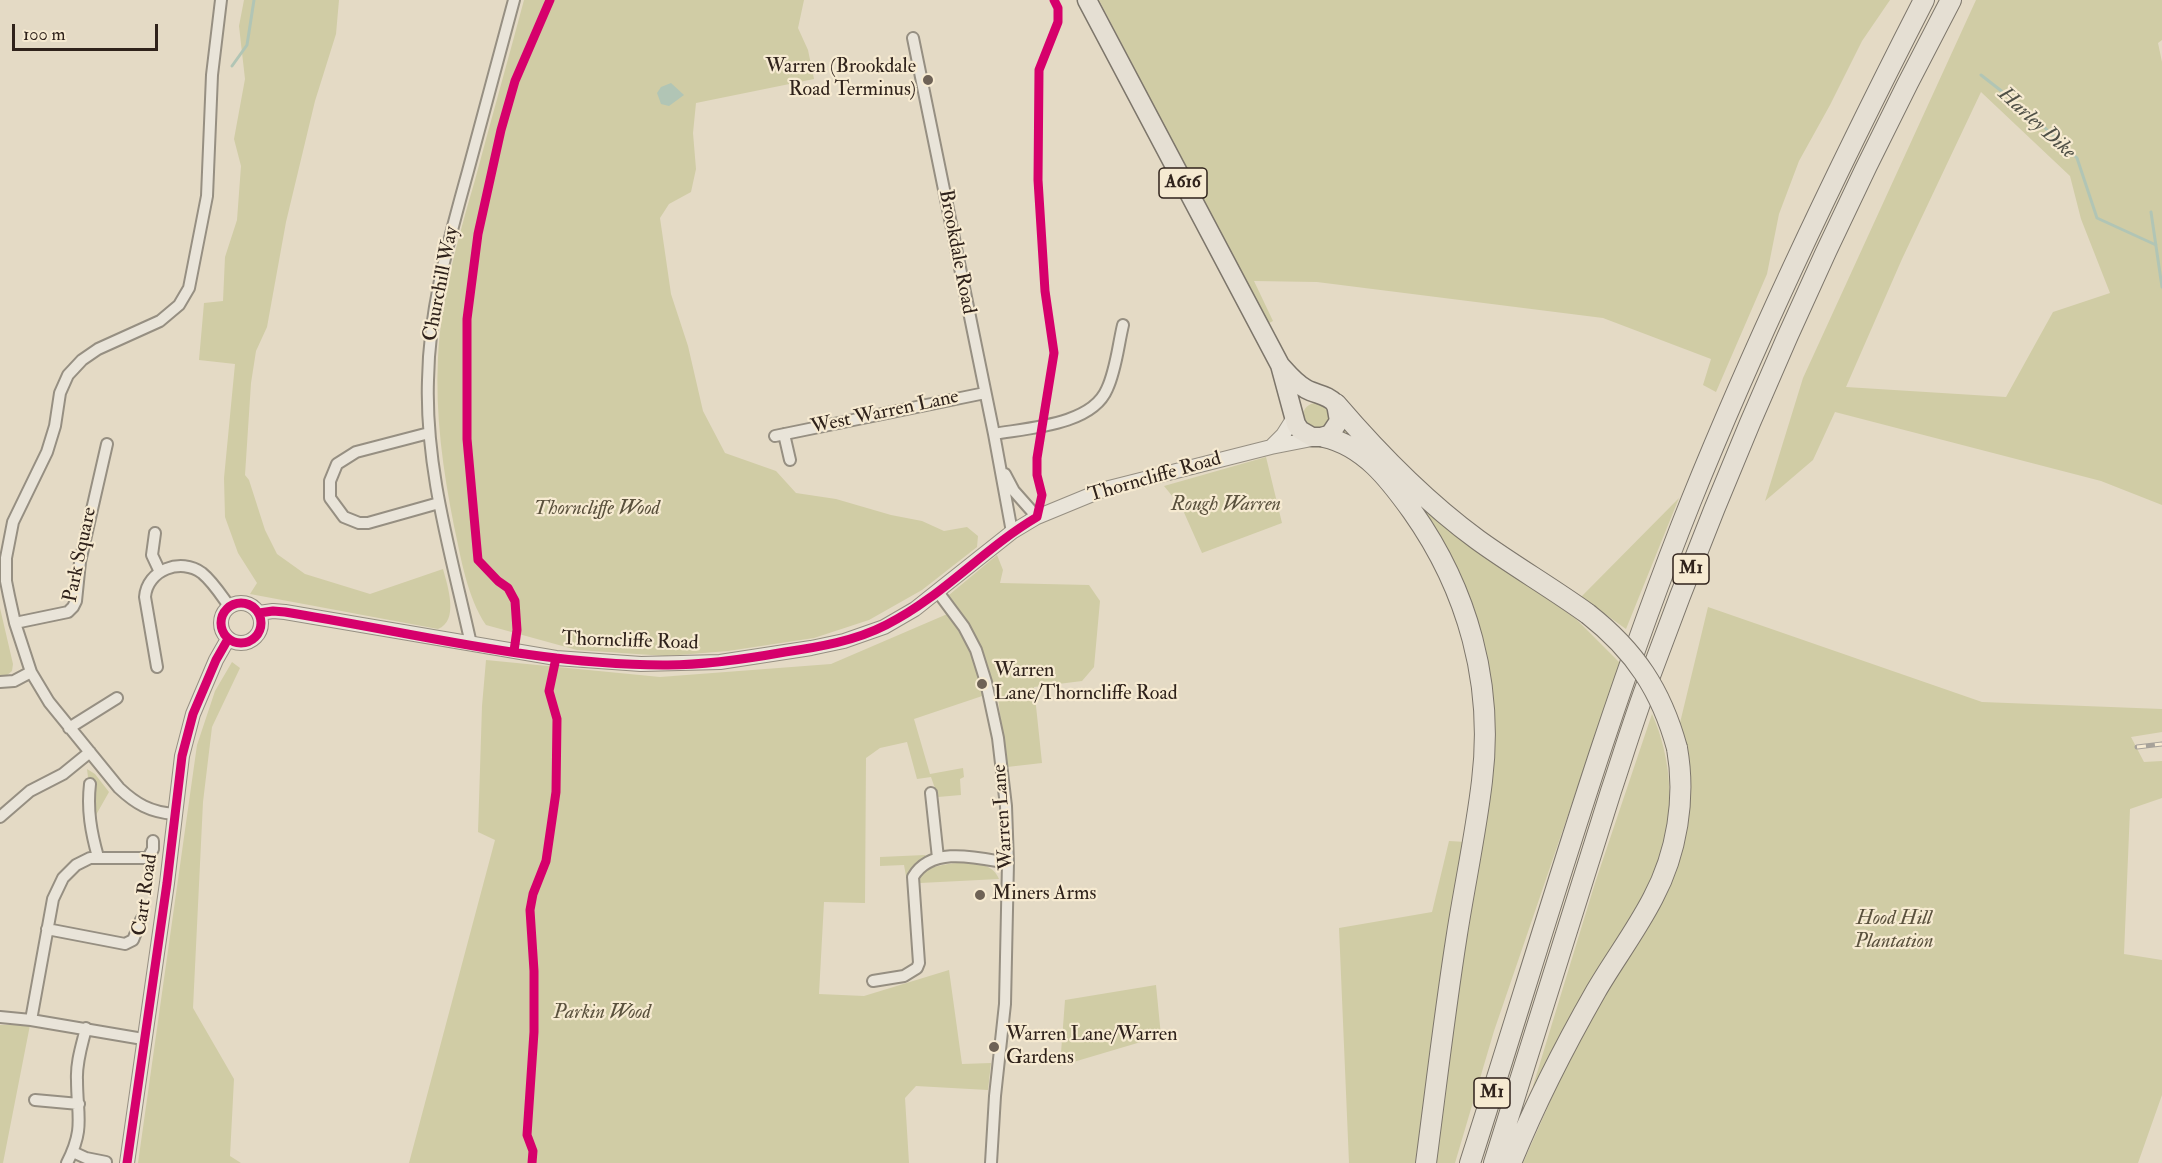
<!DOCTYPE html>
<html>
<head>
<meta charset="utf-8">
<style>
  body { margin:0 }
  #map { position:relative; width:2162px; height:1163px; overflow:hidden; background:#e4dac5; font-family:"IM FELL Double Pica",serif }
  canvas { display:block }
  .scale { position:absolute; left:12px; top:24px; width:146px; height:27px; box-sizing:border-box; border:3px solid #2f221b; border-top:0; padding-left:8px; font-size:18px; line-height:21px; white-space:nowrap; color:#2f221b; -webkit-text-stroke:4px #f6ead1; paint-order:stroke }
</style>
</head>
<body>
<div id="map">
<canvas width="2162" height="1163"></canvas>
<div class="scale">100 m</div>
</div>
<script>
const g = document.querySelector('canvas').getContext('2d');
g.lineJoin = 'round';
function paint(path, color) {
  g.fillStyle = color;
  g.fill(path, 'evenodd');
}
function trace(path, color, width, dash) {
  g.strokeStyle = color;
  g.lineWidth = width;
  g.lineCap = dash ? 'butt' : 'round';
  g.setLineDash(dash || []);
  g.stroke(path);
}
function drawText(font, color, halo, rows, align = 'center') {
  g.font = font + ' "IM FELL Double Pica",serif';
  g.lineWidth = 4.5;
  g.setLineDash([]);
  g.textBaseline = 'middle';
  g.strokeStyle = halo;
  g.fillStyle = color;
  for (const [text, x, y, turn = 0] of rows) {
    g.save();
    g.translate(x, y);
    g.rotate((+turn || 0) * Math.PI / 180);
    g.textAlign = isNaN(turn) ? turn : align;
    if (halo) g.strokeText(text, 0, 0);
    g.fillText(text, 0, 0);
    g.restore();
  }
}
const green = new Path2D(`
  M244 0H339L336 34 315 101 286 222 267 327 256 351 251 383 245 475 249 480 265 530 277 554 305 574 370 594 443 569C448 587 459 621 438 629L250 594 257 583 238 553 225 517 224 478 235 364 199 360 204 303 223 301 225 257 237 220 241 166 234 139 245 79 239 26Z
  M524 0H804L798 28 808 50 814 79 696 103 693 133 696 169 691 192 669 204 660 218 671 294 688 346 703 411 725 453 776 471 796 493 836 499 891 515 922 521 944 531 967 527 978 536 977 547 922 590 869 620 814 638 728 651 666 656 577 650 486 625C467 597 461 558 454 526 443 471 435 414 438 358 441 297 458 239 475 180 491 120 508 60 524 0Z
  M1099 0H1890L1862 41 1830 105 1799 161 1779 214 1767 274 1716 392 1703 385 1711 359 1603 318 1317 282 1254 281 1273 321 1267 324Z
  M1976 0H2162V40L2158 43 2162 62V505L2101 481 1835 412 1813 460 1765 501 1803 378ZM1981 92 2070 176 2081 219 2110 293 2053 312 2006 397 1846 387 1902 259Z
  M1303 416a13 13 0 1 1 26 0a13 13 0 1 1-26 0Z
  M1345 424 1455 535 1575 618 1620 663 1494 1031 1455 1163H1431L1489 771 1462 587 1340 434Z
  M1266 457 1282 523 1202 553 1182 508 1164 486Z
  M1679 498 1626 629 1581 597Z
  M997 555 1003 570 1000 583 1089 585 1100 601 1094 667 1082 681 1034 687 1042 763 1007 767 997 691 914 719 930 774 963 768 964 777 960 779 961 795 938 797 931 777 917 779 907 742 880 748 866 758 865 903 824 902 819 994 864 996 949 970 962 1064 991 1063 988 1090 916 1086 905 1098 909 1163H409L495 840 478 832 482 706 486 660 660 677 831 664 952 612 943 600Z
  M1708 607 1982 702 2162 709V732L2131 737 2144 762 2162 761V798L2130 809 2124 954 2162 960V1095L2138 1163H1523L1572 1052 1660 898 1679 727Z
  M0 608 13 664 12 671 6 676 0 675Z
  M232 662 240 668 212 727 203 802 193 1008 234 1079 230 1156 241 1163H138L197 745 215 691Z
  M1652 714C1672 758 1674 810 1663 857 1660 867 1654 878 1650 888L1535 1091 1533 1086 1595 883Z
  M87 769 95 774 109 792 96 815 94 826Z
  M1449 841 1466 842 1415 1163H1349L1339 928 1432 912Z
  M925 855 931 868C951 862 990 856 999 879L920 883 906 876 904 865 880 866V857Z
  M1156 985 1161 1036 1060 1066 1065 1000Z
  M0 1025H30L3 1163H0Z`);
const water = new Path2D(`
  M671 83 684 95 669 106 661 104 657 93 661 87Z`);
const stream = new Path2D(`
  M232 66 247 45 254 0
  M1981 75 2027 111 2077 158 2097 218 2156 245
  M2151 212 2162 287`);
const minor = new Path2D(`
  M913 38 994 434 1012 532
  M429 433 356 452 337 464 330 481V498L344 517 359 523H368L439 503
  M784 434 790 460
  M994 434C1028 428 1092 425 1107 389 1116 370 1118 346 1123 325
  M775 436 985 393
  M1005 474 1014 491 1037 517
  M155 533 152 555 160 572
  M938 592 964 627 976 650 986 682 998 738 1006 806 1008 863 1005 1004 995 1096 991 1163
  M15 623 68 612 73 607 76 601 80 562 107 444
  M471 644C452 557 425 470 428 380 429 308 449 240 468 171 483 114 499 57 514 0
  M157 667 145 597C147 570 181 557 202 573 213 582 221 595 229 606
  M0 682 14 681 31 672
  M69 728 117 698
  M90 784C87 810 91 832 98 857
  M931 793 938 858
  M174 814C150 812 136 804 119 788L49 702 31 672 15 623 9 596 6 581V558L13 522 47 452 55 426 60 393 68 375 82 360 98 349 160 321 179 305 189 288 207 196 212 75 221 0
  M0 817 30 791 63 774 90 752
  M47 929 125 944 133 940 141 920
  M873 981 904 976 917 968 919 963 913 877C932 845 978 858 1008 863
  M0 1017 31 1020 143 1039
  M31 1020 53 899 63 878 76 865 90 858H148L153 849V841
  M35 1100 79 1104
  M73 1152 86 1158 106 1162
  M67 1163C85 1128 77 1116 77 1080 76 1062 82 1045 86 1028`);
const tertiary = new Path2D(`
  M1271 447 1283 435 1295 416
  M221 623a20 20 0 1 1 40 0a20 20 0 1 1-40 0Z
  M259 613 273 611 285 612 556 658 641 664 720 662 811 648 844 641 884 627 915 609 1012 532 1037 517 1105 489 1271 447 1317 438
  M127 1163 167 883 182 756 193 714 216 660 228 639`);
const trunk = new Path2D(`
  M1087 0 1280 365 1296 424 1300 430 1312 437H1324L1331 433 1339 421 1336 404C1327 394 1317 395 1306 389 1295 383 1288 374 1280 365`);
const motorway = new Path2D(`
  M1336 404C1378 453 1426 502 1478 540 1514 566 1552 588 1588 614
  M1324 437C1364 446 1389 479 1412 511 1468 590 1494 684 1482 781 1476 832 1465 883 1457 934 1445 1010 1436 1087 1426 1163
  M1470 1163C1541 942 1604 718 1691 501 1760 330 1840 164 1924 0
  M1494 1163C1534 1039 1571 915 1611 791 1623 755 1634 719 1647 684 1733 449 1834 221 1951 0
  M1511 1163C1535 1104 1564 1047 1596 991 1614 960 1636 931 1653 898 1677 853 1686 798 1677 748`);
const rail = new Path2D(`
  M2137 747 2162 744`);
const motorwayBridge = new Path2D(`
  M1588 614C1635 651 1661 690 1677 748`);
const cycleway = new Path2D(`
  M221 623a20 20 0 1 1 40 0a20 20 0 1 1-40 0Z
  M259 613 273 611 285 612C410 632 541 666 668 665 707 665 746 659 785 652 819 647 855 641 886 625 942 597 983 549 1037 517L1042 495 1037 475V458L1054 353 1045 291 1038 180 1039 70 1058 22V8L1054 0
  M514 651 517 630 515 601 508 588 498 581 478 560 467 439V319L478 234 501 130 515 81 550 0
  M127 1163 167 883 182 756 193 714 216 660 228 639
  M532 1163 533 1151 527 1135 534 1032V971L530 910 533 894 546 861 556 792 557 719 549 691 556 658`);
const markers = [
  [928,80,6,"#6e6256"],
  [982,684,6,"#6e6256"],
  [980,895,6,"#6e6256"],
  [994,1047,6,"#6e6256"]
];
const shields = [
  [1183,183,48],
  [1691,569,36],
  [1492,1093,36]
];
const shieldNames = [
  ["A616",1183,183],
  ["M1",1691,569],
  ["M1",1492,1093]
];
const poiNames = [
  ["Warren (Brookdale",916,68,"right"],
  ["Road Terminus)",916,91,"right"],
  ["Warren",994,672],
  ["Lane/Thorncliffe Road",994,695],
  ["Miners Arms",992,895],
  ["Warren Lane/Warren",1006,1036],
  ["Gardens",1006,1059]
];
const streetNames = [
  ["Brookdale Road",956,252,79],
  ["Churchill Way",442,284,-79],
  ["West Warren Lane",885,413,-12],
  ["Thorncliffe Road",1155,478,-16],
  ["Park Square",81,555,-78],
  ["Thorncliffe Road",630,642,2],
  ["Warren Lane",1004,817,-94],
  ["Cart Road",146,895,-82]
];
const parkNames = [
  ["Rough Warren",1226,506],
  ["Thorncliffe Wood",597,510],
  ["Hood Hill",1894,920],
  ["Plantation",1894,943],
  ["Parkin Wood",602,1014]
];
const waterNames = [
  ["Harley Dike",2036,124,42]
];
paint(green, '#d0cca5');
paint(water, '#b1c5b5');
trace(stream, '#b1c5b5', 3);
trace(minor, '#968f82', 14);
trace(tertiary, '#968f82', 16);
trace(trunk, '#7d766b', 21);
trace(motorway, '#7d766b', 22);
trace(minor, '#e9e4d9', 10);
trace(tertiary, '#e9e4d9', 14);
trace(trunk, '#e5dfd3', 18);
trace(motorway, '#e5dfd3', 20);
trace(rail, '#a7a29a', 5);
trace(rail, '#f6ead1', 3, [9]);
trace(motorwayBridge, '#7d766b', 22, []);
trace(motorwayBridge, '#e5dfd3', 20);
trace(cycleway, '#d6006c', 9);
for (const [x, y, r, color] of markers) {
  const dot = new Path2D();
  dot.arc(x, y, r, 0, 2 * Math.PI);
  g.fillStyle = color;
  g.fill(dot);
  trace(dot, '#f6ead1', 2);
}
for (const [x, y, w] of shields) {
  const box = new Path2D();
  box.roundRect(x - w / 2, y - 15, w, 30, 4.5);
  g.fillStyle = '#f6ead1';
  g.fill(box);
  trace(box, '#2f221b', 1.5);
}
drawText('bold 18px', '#2f221b', null, shieldNames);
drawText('20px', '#2f221b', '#f6ead1', poiNames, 'left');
drawText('20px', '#2f221b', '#f6ead1', streetNames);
drawText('italic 20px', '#5a513d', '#f6ead1', parkNames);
drawText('italic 21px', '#4f5047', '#f6ead1', waterNames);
</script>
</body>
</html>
